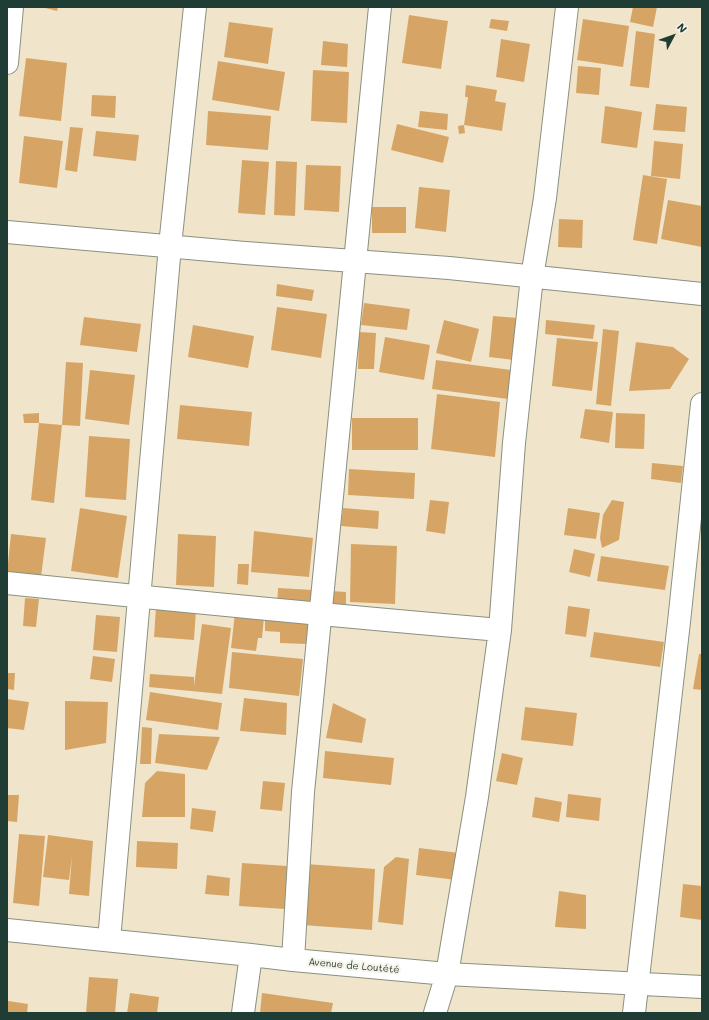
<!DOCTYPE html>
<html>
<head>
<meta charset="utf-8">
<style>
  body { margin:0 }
  #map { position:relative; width:709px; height:1020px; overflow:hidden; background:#f0e5cb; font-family:Mali,sans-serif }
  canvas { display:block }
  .frame { position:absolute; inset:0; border:8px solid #1f3d34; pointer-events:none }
  .north { position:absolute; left:653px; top:16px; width:40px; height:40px; -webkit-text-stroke:3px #f7f3e8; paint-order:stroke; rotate:49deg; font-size:11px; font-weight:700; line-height:16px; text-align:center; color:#1f3d34 }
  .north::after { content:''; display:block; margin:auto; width:14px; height:18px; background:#1f3d34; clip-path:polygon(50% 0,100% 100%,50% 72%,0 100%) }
</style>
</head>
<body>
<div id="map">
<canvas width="709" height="1020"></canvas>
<div class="frame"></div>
<div class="north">N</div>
</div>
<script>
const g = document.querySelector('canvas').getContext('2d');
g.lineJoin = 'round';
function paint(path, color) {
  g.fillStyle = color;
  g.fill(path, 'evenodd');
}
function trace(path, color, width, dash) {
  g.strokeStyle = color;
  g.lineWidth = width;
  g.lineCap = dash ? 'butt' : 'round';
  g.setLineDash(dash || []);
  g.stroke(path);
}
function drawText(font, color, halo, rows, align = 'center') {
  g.font = font + ' Mali,sans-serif';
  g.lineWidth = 4;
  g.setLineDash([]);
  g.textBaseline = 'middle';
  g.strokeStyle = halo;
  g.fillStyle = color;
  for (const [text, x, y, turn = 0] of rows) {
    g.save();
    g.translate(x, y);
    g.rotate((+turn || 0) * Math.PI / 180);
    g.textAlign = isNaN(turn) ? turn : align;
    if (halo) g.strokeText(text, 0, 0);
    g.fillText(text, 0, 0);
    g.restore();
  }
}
const building = new Path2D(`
  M41 7H58L57 11Z
  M633 7H657L653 27 630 22Z
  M409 15 448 21 441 69 402 63Z
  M491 19 509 21 507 31 489 28Z
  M583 19 629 26 623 67 577 60Z
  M229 22 273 28 268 64 224 57Z
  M636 31 655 34 649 88 630 86Z
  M501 39 530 44 524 82 496 77Z
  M323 41 348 44 347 67 321 65Z
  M26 58 67 63 61 121 19 116Z
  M218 61 285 72 279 111 212 100Z
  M578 66 601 68 599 95 576 93Z
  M313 70 349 72 347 123 311 121Z
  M466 85 497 90 495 101 506 103 502 131 464 125 465 133 459 134 458 126 464 125 468 97H465Z
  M92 95 116 96 115 118 91 116Z
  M656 104 687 107 685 132 653 130Z
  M605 106 642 112 637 148 601 143Z
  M208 111 271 116 268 150 206 145Z
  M420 111 448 114 447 130 418 127Z
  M397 124 449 137 443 163 391 150Z
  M70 127 83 128 77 172 65 170Z
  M96 131 139 135 136 161 93 156Z
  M24 136 63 141 57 188 19 183Z
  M654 141 683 144 680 179 651 176Z
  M242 160 269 162 265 215 238 213Z
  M276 161 297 162 295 216 274 215Z
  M306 165 341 166 339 212 304 210Z
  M643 175 667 179 657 244 633 240Z
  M419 187 450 190 446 232 415 228Z
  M668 200 702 206V247L661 239Z
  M372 207H406V233H372Z
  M559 219 583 220 582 248 558 247Z
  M277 284 314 290 312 301 276 296Z
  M364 303 410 309 407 330 361 325Z
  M277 307 327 314 321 358 271 350Z
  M493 316 518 318 514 360 489 357Z
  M84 317 141 324 137 352 80 345Z
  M444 320 479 329 471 362 436 353Z
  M546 320 595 325 593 339 545 334Z
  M193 325 254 336 248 368 188 357Z
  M603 329 619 331 611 406 596 404Z
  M359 332 376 333 374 369H358Z
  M385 337 430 345 424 380 379 372Z
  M557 338 598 342 592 391 552 386Z
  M636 342 673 347 689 359 670 389 629 391Z
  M436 360 511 370 508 399 432 389Z
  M66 362 83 363 80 426 62 425Z
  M90 370 135 375 129 425 85 419Z
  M437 394 500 402 495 457 431 449Z
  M180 405 252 412 249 446 177 439Z
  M585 409 613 412 609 443 580 438Z
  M39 413V423L62 425 54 503 31 500 39 423H24L23 414Z
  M616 413 645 414 644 449 615 448Z
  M352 418H418V450H352Z
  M89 436 130 439 126 500 85 497Z
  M652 463 683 466 681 483 651 479Z
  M349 469 415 473 414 499 348 495Z
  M430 500 449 502 445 534 426 531Z
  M612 500 624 502 619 540 602 548 600 538 603 515Z
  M80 508 127 516 118 578 71 571Z
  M343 508 379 511 378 529 341 526Z
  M568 508 600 513 596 539 564 535Z
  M254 531 313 538 309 577 251 572Z
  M11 534 46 538 41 577 7 573Z
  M178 534 216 536 214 587 176 585Z
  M351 544 397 546 395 604 350 602Z
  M574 549 595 554 590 577 569 572Z
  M601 556 669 566 665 590 597 581Z
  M238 564H249L248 585 237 584Z
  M278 588 314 590 313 608 277 606Z
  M331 591 346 592V610L331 609Z
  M25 598 39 599 36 627 23 626Z
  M568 606 590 609 586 637 565 634Z
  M156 607 196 610 194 640 154 637Z
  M235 613 264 617 262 638H258L256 651 231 648Z
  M96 615 120 617 117 652 93 650Z
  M265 618 308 620 307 644 280 643V632L265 631Z
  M202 624 231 628 222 694 149 687 150 674 194 677V686Z
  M594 632 664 642 660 667 590 657Z
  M232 652 303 659 299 696 229 688Z
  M699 654H702V690L693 689Z
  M93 656 115 659 112 682 90 679Z
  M7 673H15L14 690 7 689Z
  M150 692 222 703 218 730 146 720Z
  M244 698 287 703 286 735 240 731Z
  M7 699 29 702 24 730 7 728Z
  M65 701 108 702 106 743 65 750Z
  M333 703 366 719 362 743 326 738Z
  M525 707 577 713 573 746 521 740Z
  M142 727 152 728 151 764H140Z
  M159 734 220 737 207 770 155 763Z
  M325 751 394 758 391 785 323 778Z
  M502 753 523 758 517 785 496 781Z
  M157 771 185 774V817H142L145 783Z
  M263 781 285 783 282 811 260 809Z
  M568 794 601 798 599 821 566 817Z
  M7 795H19L17 822 7 821Z
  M535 797 562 802 559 822 532 817Z
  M192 808 216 811 213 832 190 829Z
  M19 834 45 836 39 906 13 903Z
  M48 835 93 841 89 896 69 894 72 856 69 880 43 877Z
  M137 841 178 843 177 869 136 867Z
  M419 848 459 853 456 880 416 875Z
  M396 857 409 859 403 925 378 922 384 867Z
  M242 863 287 866 285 909 239 906Z
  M306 864 375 869 372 930 302 925Z
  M207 875 230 878 229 896 205 894Z
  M683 884 702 886V920L680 917Z
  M559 891 586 895V929L555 927Z
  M89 977 118 979 115 1013H86Z
  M130 993 159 997 157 1013H127Z
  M262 993 333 1003 331 1013H260Z
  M8 1001 28 1004 27 1013H7Z`);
const street = new Path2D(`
  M7 63 12 7
  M7 232 245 253 449 268 702 294
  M7 583C171 600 336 616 500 630
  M7 930 251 955 293 960 447 974 702 987
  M109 940 170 246 195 7
  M293 960 303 792 380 7
  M243 1013 251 955
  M435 1013 447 974 477 797 500 630 514 443 532 277 545 198 567 7
  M634 1013 679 622 702 404`);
const streetNames = [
  ["Avenue de Loutété",354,966,5]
];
paint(building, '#d6a566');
trace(street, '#889180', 24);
trace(street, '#fff', 22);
drawText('10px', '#1f3d34', '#f7f3e8', streetNames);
</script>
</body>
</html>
